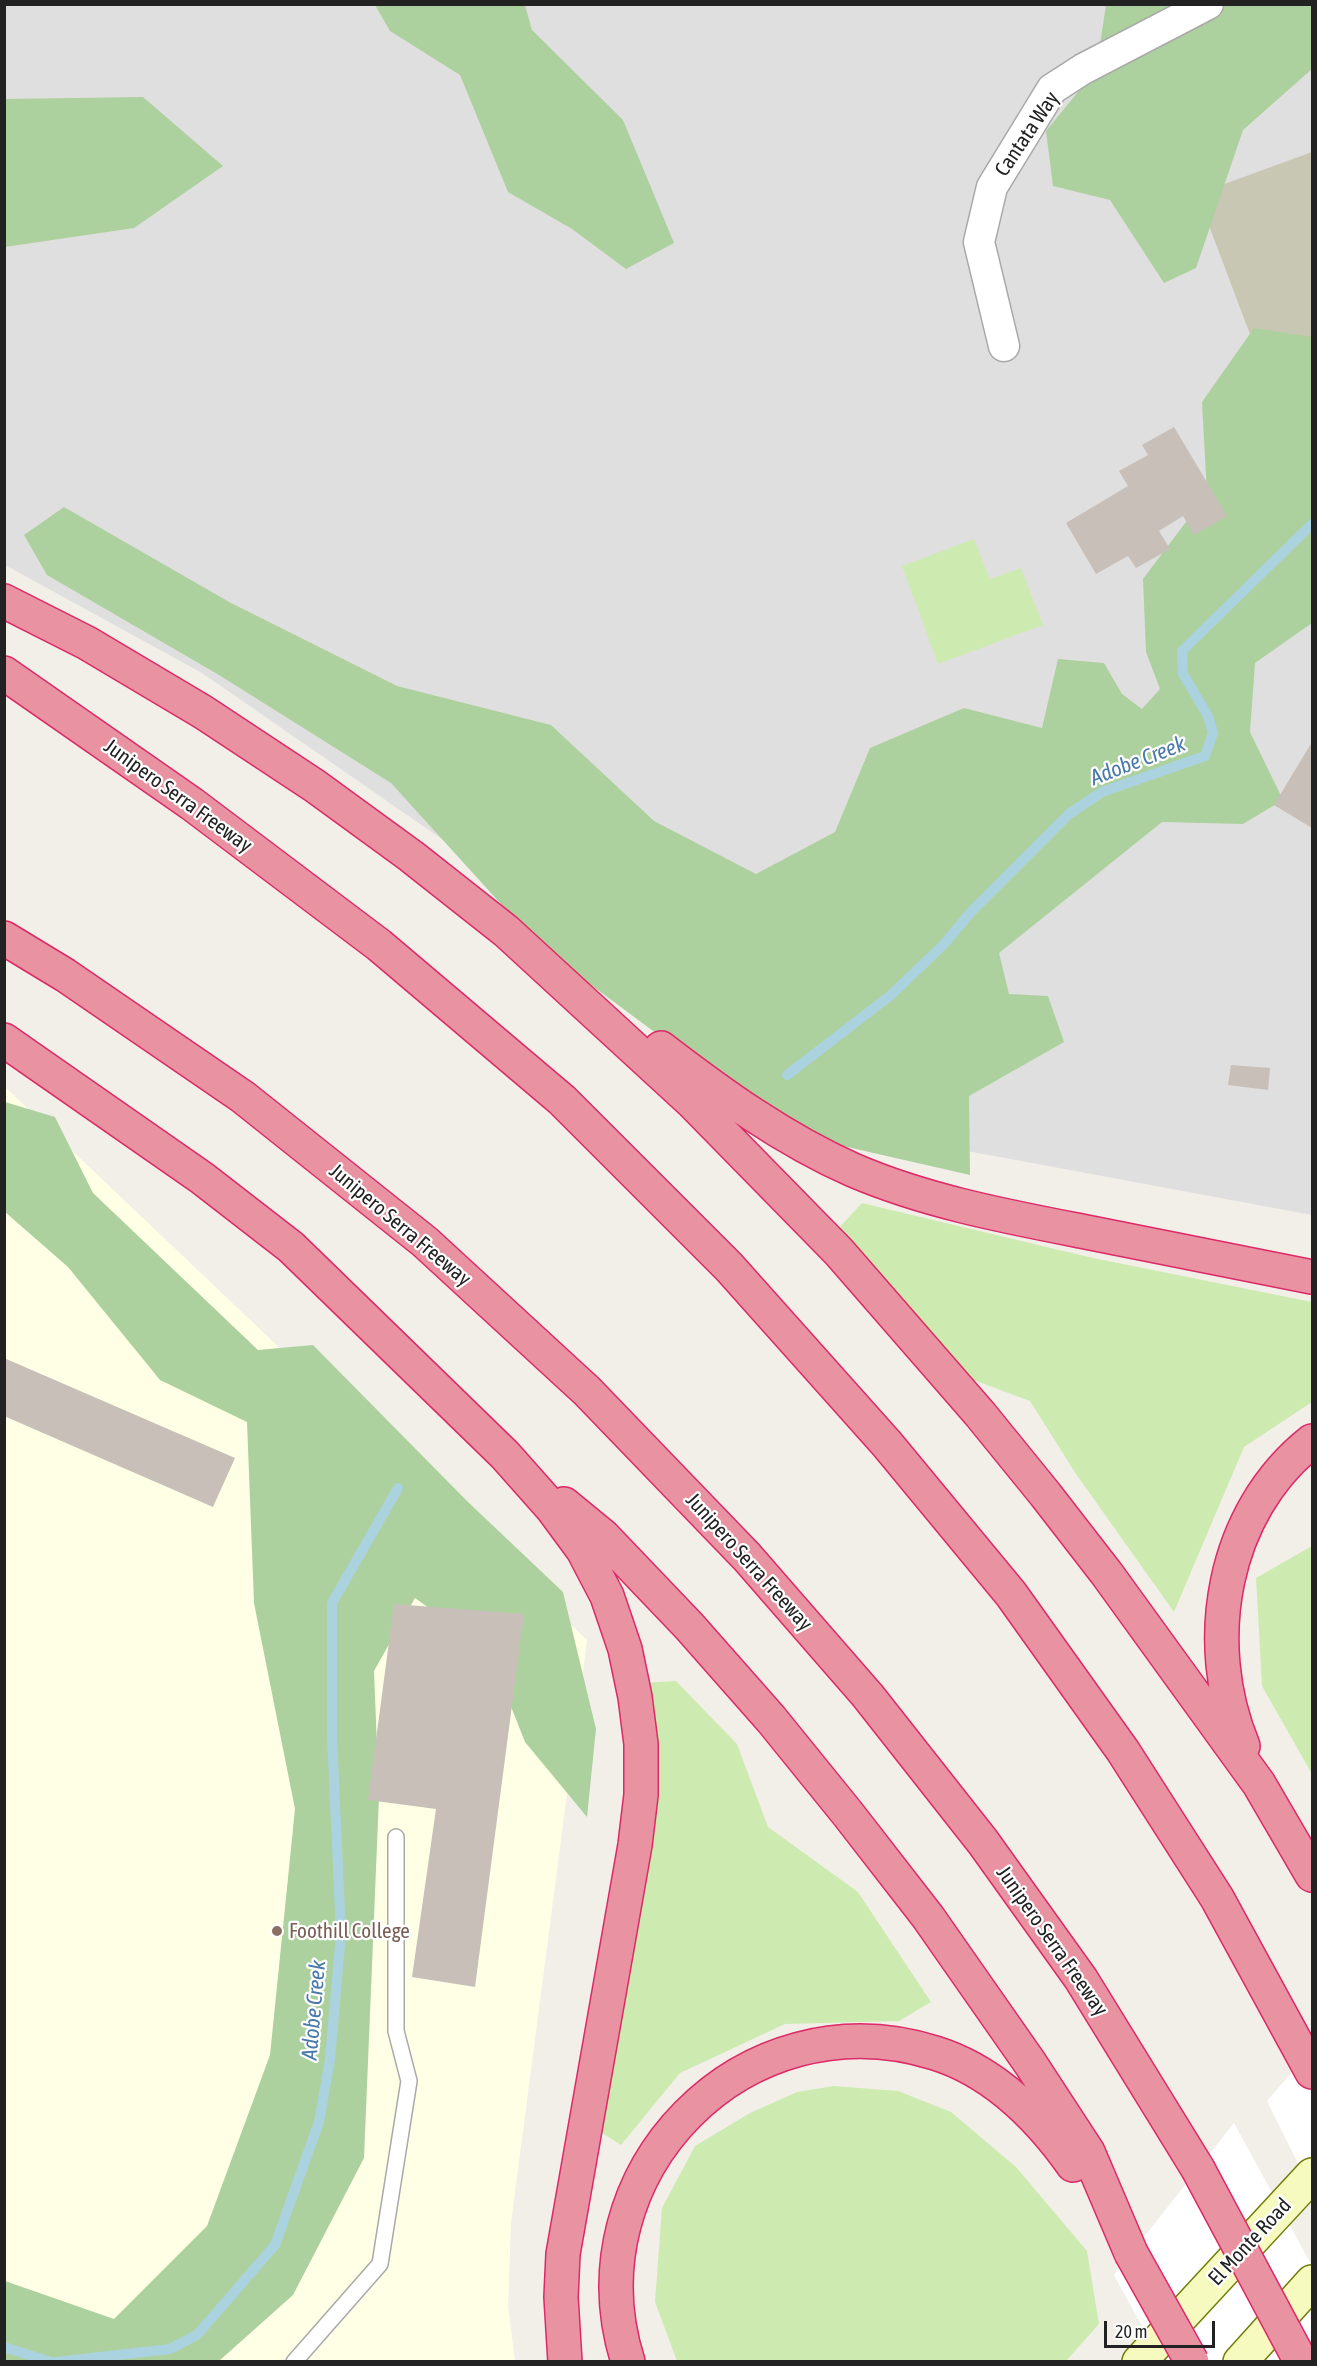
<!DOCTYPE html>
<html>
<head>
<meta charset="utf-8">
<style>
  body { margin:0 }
  #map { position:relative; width:1317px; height:2366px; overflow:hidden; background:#f2efe9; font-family:"Asap Condensed",sans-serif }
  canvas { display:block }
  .frame { position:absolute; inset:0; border:6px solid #222; pointer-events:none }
  .scale { position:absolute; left:1104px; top:2321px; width:111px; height:27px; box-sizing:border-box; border:3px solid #222; border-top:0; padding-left:8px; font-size:18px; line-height:21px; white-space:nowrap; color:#222; -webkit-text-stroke:4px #fff; paint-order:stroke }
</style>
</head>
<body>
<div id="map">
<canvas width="1317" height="2366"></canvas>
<div class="frame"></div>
<div class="scale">20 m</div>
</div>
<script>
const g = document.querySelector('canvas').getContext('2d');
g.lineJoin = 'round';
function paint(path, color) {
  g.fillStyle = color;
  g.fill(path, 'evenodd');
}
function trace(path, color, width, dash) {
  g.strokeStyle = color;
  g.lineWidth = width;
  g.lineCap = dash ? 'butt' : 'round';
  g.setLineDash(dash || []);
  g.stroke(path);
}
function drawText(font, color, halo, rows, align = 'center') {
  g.font = font + ' "Asap Condensed",sans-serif';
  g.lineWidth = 4.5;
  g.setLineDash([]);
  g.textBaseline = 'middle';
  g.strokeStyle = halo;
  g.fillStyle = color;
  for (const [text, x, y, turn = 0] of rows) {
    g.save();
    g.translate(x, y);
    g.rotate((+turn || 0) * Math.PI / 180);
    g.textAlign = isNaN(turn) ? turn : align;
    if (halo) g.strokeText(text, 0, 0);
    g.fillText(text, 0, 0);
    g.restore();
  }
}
const residential = new Path2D(`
  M5 5H1312V1215L865 1132 202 673 5 565Z`);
const education = new Path2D(`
  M4 1086 587 1640 511 2223 508 2306 515 2361H5Z`);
const construction = new Path2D(`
  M1312 152V340L1259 358 1197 194Z`);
const grass = new Path2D(`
  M974 539 990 579 1021 568 1043 625 938 664 902 566Z
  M862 1203 1093 1258 1312 1302V1402L1244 1447 1174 1612 1076 1474 1030 1401 960 1375 836 1231Z
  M1312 1546V1774L1262 1686 1256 1578Z
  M676 1681 737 1744 768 1827 858 1892 931 2002 899 2021 785 2024 680 2073 621 2145 602 2133 601 2093 639 1683Z
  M834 2086 898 2091 951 2112 1016 2167 1087 2251 1099 2324 1066 2361H677L655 2302 662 2208 695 2146 750 2113 797 2092Z`);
const forest = new Path2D(`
  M375 5H525L532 30 623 120 674 243 626 269 572 229 508 192 460 75 390 31Z
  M1106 5H1312V69L1243 130 1196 268 1164 283 1110 200 1053 186 1046 131 1096 70Z
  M143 97 223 166 134 228 5 247V99Z
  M1254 328 1312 337V623L1255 663 1250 732 1283 800 1243 824 1162 822 999 953 1009 994 1048 996 1064 1042 969 1096 970 1175 821 1141 680 1051 540 947 391 783 219 675 47 575 24 535 64 507 231 603 397 686 551 725 654 821 756 874 835 832 870 748 964 708 1042 728 1058 659 1104 663 1122 694 1142 709 1160 689 1146 652 1143 579 1207 494 1202 402Z
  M5 1102 55 1117 93 1193 258 1350 313 1345 468 1502 563 1592 596 1729 587 1817 525 1742 489 1651 415 1598 374 1671 379 1797 364 2158 293 2295 219 2361H5V2281L114 2319 207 2226 270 2055 295 1809 254 1603 247 1422 160 1380 68 1267 5 1212Z`);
const pier = new Path2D(`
  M1312 2049V2192L1267 2101Z
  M1234 2123 1312 2266V2361H1161L1114 2275Z`);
const stream = new Path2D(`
  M787 1075 891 995 944 944 971 912 1069 814 1102 792 1205 756 1213 733 1208 716 1183 674 1182 651 1312 524
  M4 2347 51 2362
  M56 2362 170 2349 197 2335 275 2245 319 2122 330 2059 341 1934 332 1737V1603L398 1488`);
const building = new Path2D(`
  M1174 427 1227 516 1194 535 1183 516 1159 531 1170 549 1136 568 1128 556 1096 574 1066 523 1128 486 1119 471 1148 455 1142 445Z
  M1312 742V828L1274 805Z
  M1231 1065 1270 1068 1268 1090 1228 1085Z
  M4 1358 235 1458 213 1507 4 1416Z
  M394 1604 524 1614 475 1987 412 1977 436 1809 368 1800Z`);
const lane = new Path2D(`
  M294 2362 380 2264 409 2081 396 2031V1837`);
const street = new Path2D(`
  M1004 346 979 242 992 187 1052 89 1083 69 1208 4`);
const secondary = new Path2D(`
  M1139 2362 1312 2175
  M1240 2362 1312 2282`);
const highway = new Path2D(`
  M4 601 87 643 203 712 315 786 411 856 506 931 691 1101 839 1252 980 1414 1045 1494 1107 1574 1259 1784 1312 1875
  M4 673 192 804 379 945 562 1100 729 1267 887 1444 1011 1594 1123 1751 1217 1898 1312 2072
  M4 938 65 975 243 1097 425 1242 587 1391 747 1557 868 1696 983 1842 1081 1979 1198 2169
  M4 1040 202 1178 291 1247 505 1455 552 1508 583 1550 607 1596 625 1649 635 1697 641 1744V1795L635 1845 563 2254 561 2297 565 2362
  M661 1048C721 1094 783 1139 853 1170 925 1201 1004 1216 1081 1231 1158 1247 1235 1262 1312 1277
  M564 1504 603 1536 689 1626 771 1719 848 1814 928 1917 1030 2063 1088 2152 1131 2253
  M1243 1746C1200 1642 1222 1512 1312 1441
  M628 2362C568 2173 745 1993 935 2053 993 2071 1039 2117 1073 2165`);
const highwayBridge = new Path2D(`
  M1198 2169 1301 2362
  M1131 2253 1192 2362`);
const markers = [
  [277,1931,6,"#8d6e63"]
];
const streetNames = [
  ["Cantata Way",1027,134,-56],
  ["Junipero Serra Freeway",178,796,36],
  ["Junipero Serra Freeway",400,1225,40],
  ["Junipero Serra Freeway",749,1562,48],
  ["Junipero Serra Freeway",1052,1941,55],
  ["El Monte Road",1250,2242,-47]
];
const educationNames = [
  ["Foothill College",289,1931]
];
const waterNames = [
  ["Adobe Creek",1138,761,-21],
  ["Adobe Creek",314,2010,-85]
];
paint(residential, '#e0dfdf');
paint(education, '#ffffe5');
paint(construction, '#c7c7b4');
paint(grass, '#cdebb0');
paint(forest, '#add19e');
paint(pier, '#fff');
trace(stream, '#aad3df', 10);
paint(building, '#c7bfb8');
trace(lane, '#a9a9a9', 18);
trace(street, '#a9a9a9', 33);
trace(secondary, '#707d05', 36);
trace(highway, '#dc2a67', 36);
trace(lane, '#fff', 15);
trace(street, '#fff', 30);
trace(secondary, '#f7fabf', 33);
trace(highway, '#e892a2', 33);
trace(highwayBridge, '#dc2a67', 36, []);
trace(highwayBridge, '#e892a2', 33);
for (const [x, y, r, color] of markers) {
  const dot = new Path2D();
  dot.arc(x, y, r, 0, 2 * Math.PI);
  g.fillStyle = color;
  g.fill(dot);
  trace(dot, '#fff', 2);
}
drawText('21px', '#222', '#fff', streetNames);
drawText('21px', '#785e54', '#fff', educationNames, 'left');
drawText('italic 22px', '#4a7aab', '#fff', waterNames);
</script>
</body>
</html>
